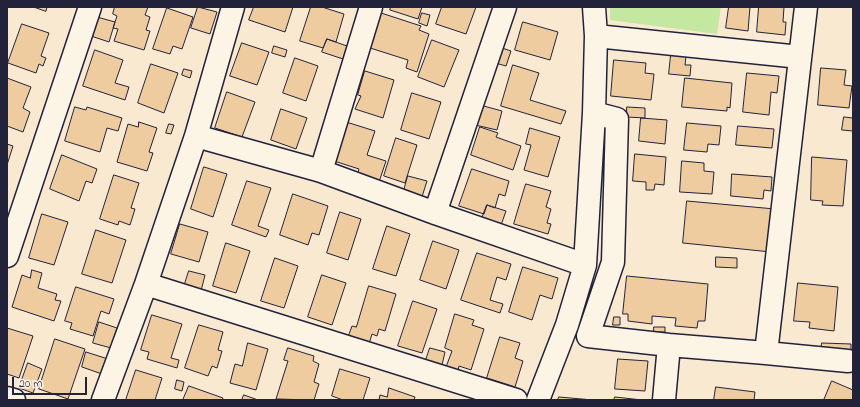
<!DOCTYPE html>
<html>
<head>
<meta charset="utf-8">
<style>
  body { margin:0 }
  #map { position:relative; width:860px; height:407px; overflow:hidden; background:#f8e9d0; font-family:"Indie Flower",sans-serif }
  canvas { display:block }
  .frame { position:absolute; inset:0; border:8px solid #22223b; pointer-events:none }
  .scale { position:absolute; left:12px; top:377px; width:75px; height:18px; box-sizing:border-box; border:2px solid #22223b; border-top:0; padding-left:5px; font-size:12px; line-height:14px; white-space:nowrap; color:#22223b; -webkit-text-stroke:3px #fcf5e5; paint-order:stroke }
</style>
</head>
<body>
<div id="map">
<canvas width="860" height="407"></canvas>
<div class="frame"></div>
<div class="scale">20 m</div>
</div>
<script>
const g = document.querySelector('canvas').getContext('2d');
g.lineJoin = 'round';
function paint(path, color) {
  g.fillStyle = color;
  g.fill(path, 'evenodd');
}
function trace(path, color, width, dash) {
  g.strokeStyle = color;
  g.lineWidth = width;
  g.lineCap = dash ? 'butt' : 'round';
  g.setLineDash(dash || []);
  g.stroke(path);
}
const green = new Path2D(`
  M610 7H721L717 34 610 20Z`);
const building = new Path2D(`
  M34 7H47L46 11Z
  M115 7H148L145 15 150 17 146 30 150 31 144 50 114 41 118 29 113 28 117 16 113 14Z
  M198 7 217 12 210 34 191 28Z
  M254 7H293L285 32 249 20Z
  M311 7H322L344 14 336 42 327 39 323 48 300 41Z
  M391 7H422L418 19 390 10Z
  M442 7H476L466 34 436 24Z
  M729 7H750L748 31 726 28Z
  M759 7H784L783 22H786L785 35 757 32Z
  M167 8 193 17 182 49 173 46 170 54 153 49Z
  M378 12 421 26 419 30 429 34 417 72 406 68 408 60 367 47Z
  M422 13 430 15 427 26 419 23Z
  M97 17 115 22 109 42 91 36Z
  M523 22 558 32 550 60 515 50Z
  M22 24 49 33 41 56 46 58 43 66 39 64 36 73 8 63Z
  M327 39 347 46 343 59 322 52Z
  M432 40 459 50 444 87 418 77Z
  M242 43 269 52 257 85 230 76Z
  M274 46 287 50 285 57 272 53Z
  M496 46 511 51 506 66 492 62Z
  M95 50 123 60 115 83 129 87 125 100 83 86Z
  M671 55 686 56 685 65H691L690 76 669 74Z
  M295 58 318 66 306 101 283 93Z
  M614 60 646 63 645 73 654 74 651 100 611 96Z
  M151 64 178 73 164 113 138 103Z
  M513 65 539 73 530 100 566 111 561 124 501 106Z
  M821 68 846 70 844 85 852 86 849 108 818 105Z
  M184 69 192 71 190 78 182 75Z
  M365 71 394 80 383 118 355 109 361 96 358 95Z
  M747 73 779 76 777 93 771 92 769 115 743 112Z
  M7 78 31 87 23 108 30 112 23 132 7 126Z
  M685 78 732 83 730 108 727 107V111L682 107Z
  M227 92 255 102 242 137 215 128Z
  M412 93 441 102 429 139 401 130Z
  M480 105 502 111 497 130 475 125Z
  M75 107 86 110 87 107 122 118 118 131 107 128 100 152 65 141Z
  M627 107 645 108V118L627 117Z
  M281 109 307 118 296 149 271 140Z
  M844 117 853 118V131L842 130Z
  M641 118 667 120 665 144 639 141Z
  M343 121 375 131 367 155 386 161 377 188 355 181 359 169 331 160Z
  M139 122 157 128 149 152 153 153 147 171 117 162 128 124 138 127Z
  M687 123 721 126 719 145 708 144 707 152 684 150Z
  M169 124 174 125 171 134 166 133Z
  M738 126 774 129 772 148 736 145Z
  M480 127 498 133 496 137 521 146 513 170 471 155Z
  M530 128 560 137 548 177 524 170 531 145 526 144Z
  M396 138 417 145 405 183 384 176Z
  M7 144 13 146 7 165Z
  M635 154 666 157 664 185 655 184 654 190H646V182L633 181Z
  M62 155 97 169 92 183 86 181 79 201 50 189Z
  M812 157 847 160 843 206 822 205 823 201 811 200Z
  M682 161 704 163V171L714 172 712 194 680 192Z
  M204 167 227 174 213 217 191 209Z
  M472 169 509 181 505 196 499 194 495 208 487 205 484 214 459 206Z
  M732 174 772 177 771 191 764 190 763 199 731 196Z
  M114 175 139 183 131 208 135 209 130 225 119 221 118 225 100 219Z
  M408 176 427 181 420 203 402 198Z
  M247 181 271 188 258 226 269 230 266 237 232 225Z
  M526 184 551 191 546 207 551 209 547 223 551 224 548 234 514 224Z
  M293 194 328 206 319 235 312 233 308 245 280 235Z
  M687 201 775 209 771 252 683 243Z
  M487 205 506 211 500 228 481 221Z
  M340 212 361 219 348 260 327 253Z
  M42 214 68 222 54 265 29 258Z
  M180 224 208 232 199 262 171 254Z
  M387 226 410 234 396 276 373 269Z
  M96 230 126 240 112 283 82 274Z
  M433 241 459 250 446 289 420 280Z
  M226 243 250 251 236 293 213 286Z
  M477 253 511 264 506 280 497 277 490 300 503 304 500 313 461 300Z
  M716 257 737 258V268L716 267Z
  M275 258 298 266 284 308 261 301Z
  M523 267 558 278 552 299 540 295 532 320 509 312Z
  M32 270 42 273 38 288 57 294 55 300 61 301 54 321 12 307 22 275 30 278Z
  M189 271 205 275 200 295 183 290Z
  M322 275 346 283 332 325 308 317Z
  M627 276 708 284 705 321H698L697 328 675 326 676 318 652 316V324L628 321V314H623Z
  M798 283 838 287 834 331 809 328 810 322 794 321Z
  M369 286 396 294 385 331 379 329 377 336 372 334 369 344 348 337 352 326 356 327Z
  M76 287 114 299 109 314 101 311 93 336 70 329 72 323 65 321Z
  M413 301 437 309 422 353 398 346Z
  M455 314 474 320 472 325 484 329 471 370 459 366 458 371 446 367 452 351 445 348Z
  M152 315 182 324 171 358 179 360 177 368 147 359 149 352 141 350Z
  M614 317H620V325H613Z
  M99 322 117 328 111 348 93 343Z
  M199 325 223 332 218 350 222 351 217 368 212 366 208 376 185 368Z
  M654 327H665V332H654Z
  M7 328 33 336 19 378 7 374Z
  M500 337 520 343 515 358 523 361 515 387 487 378Z
  M55 339 85 349 68 399 39 389Z
  M248 343 268 349 256 390 230 383 235 364 242 366Z
  M822 343 851 344V353L821 351Z
  M288 348 314 356 313 361 319 364 314 382 319 384 314 400 276 399 288 361 284 360Z
  M430 348 445 352 442 365 426 360Z
  M86 352 108 359 102 374 82 367Z
  M618 359 648 361 645 391 615 389Z
  M28 363 42 369 33 393 19 388Z
  M340 369 370 378 363 400H343L332 396Z
  M136 370 162 378 155 400H126Z
  M177 380 184 382 182 391 175 389Z
  M832 381 853 390V400H824Z
  M189 386 223 398 222 400H183Z
  M716 387 755 392 754 400H714Z
  M389 388 415 397 414 400H379L380 395 387 397Z
  M244 395 258 400H242Z
  M559 397 593 400H558Z
  M615 397 642 400H614Z`);
const street = new Path2D(`
  M596 36 800 57
  M594 113 617 119 613 262 588 336 669 345 766 353 806 7
  M196 136 321 171 435 213 585 265
  M321 171 371 7
  M435 213 505 7
  M7 256 90 7
  M146 284 516 400
  M766 353 848 361
  M103 400 146 284 196 136 233 7
  M538 400 567 325 585 265 594 113 596 36 594 7
  M664 400 669 345`);
const secondary = new Path2D(`
  M7 398 14 400`);
paint(green, '#c4e7a1');
paint(building, '#efcca0');
trace(building, '#22223b', 1);
trace(street, '#22223b', 25);
trace(secondary, '#22223b', 25);
trace(street, '#fcf5e5', 22);
trace(secondary, '#fcf5e5', 22);
</script>
</body>
</html>
